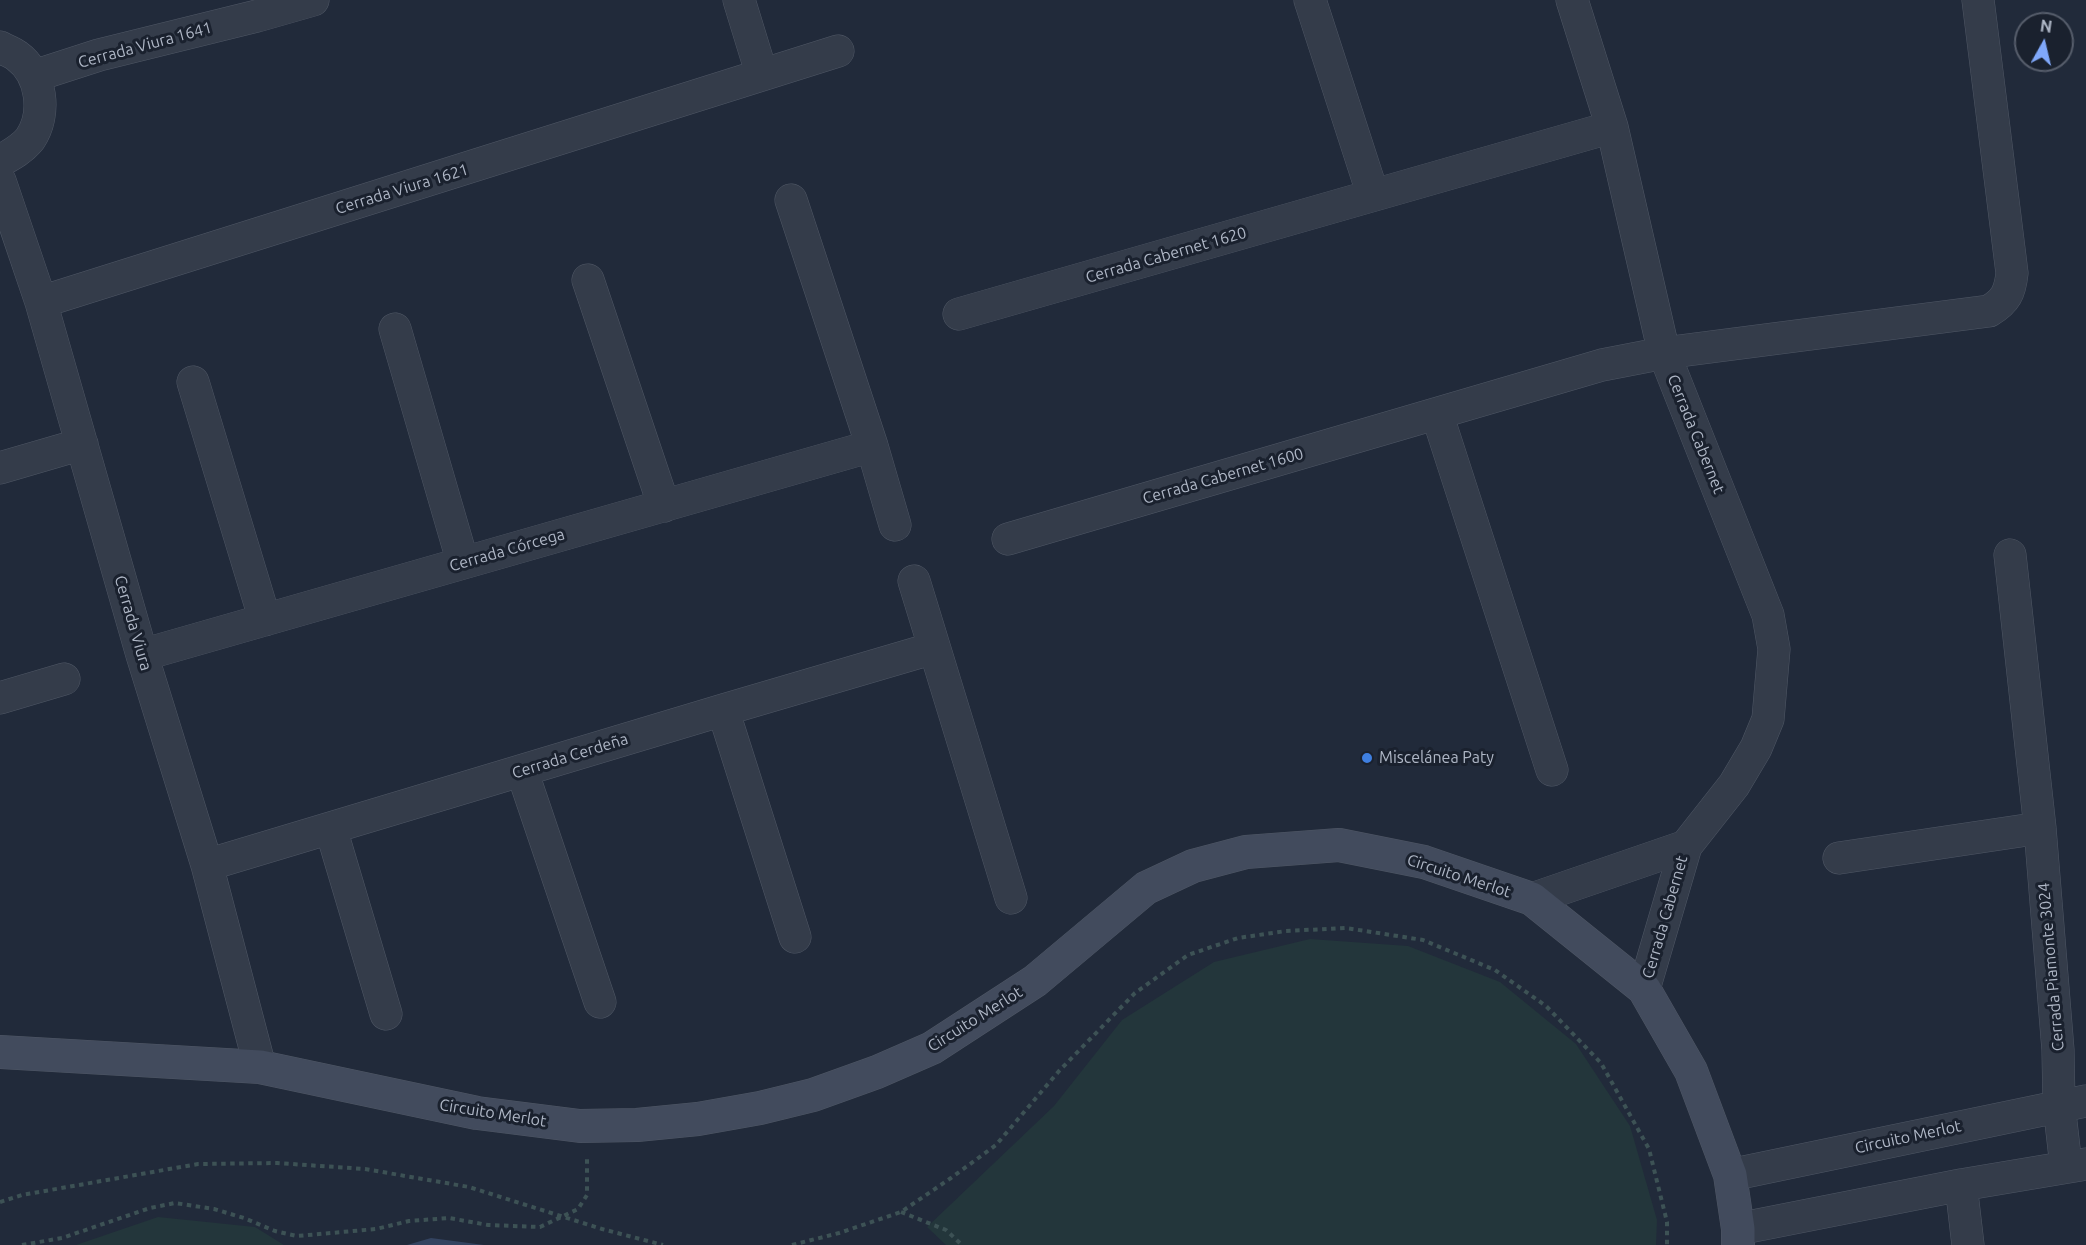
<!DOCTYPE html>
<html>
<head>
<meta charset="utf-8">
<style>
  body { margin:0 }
  #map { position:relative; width:2086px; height:1245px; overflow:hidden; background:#212a3a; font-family:Ubuntu,sans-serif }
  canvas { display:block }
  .north { position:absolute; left:2014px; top:12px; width:60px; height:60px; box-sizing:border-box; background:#1a212e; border:2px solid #565d6b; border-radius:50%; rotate:8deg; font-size:16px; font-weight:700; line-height:24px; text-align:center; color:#afb7c6 }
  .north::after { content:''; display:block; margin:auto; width:21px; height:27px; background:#80a8fa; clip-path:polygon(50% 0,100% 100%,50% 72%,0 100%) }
</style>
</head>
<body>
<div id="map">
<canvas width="2086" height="1245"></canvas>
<div class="north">N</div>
</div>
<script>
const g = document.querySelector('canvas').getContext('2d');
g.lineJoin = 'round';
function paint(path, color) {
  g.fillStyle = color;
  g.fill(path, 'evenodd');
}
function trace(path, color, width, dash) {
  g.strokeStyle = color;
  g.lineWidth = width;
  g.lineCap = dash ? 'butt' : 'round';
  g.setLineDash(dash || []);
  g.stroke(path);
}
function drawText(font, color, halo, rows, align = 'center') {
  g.font = font + ' Ubuntu,sans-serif';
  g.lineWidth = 6;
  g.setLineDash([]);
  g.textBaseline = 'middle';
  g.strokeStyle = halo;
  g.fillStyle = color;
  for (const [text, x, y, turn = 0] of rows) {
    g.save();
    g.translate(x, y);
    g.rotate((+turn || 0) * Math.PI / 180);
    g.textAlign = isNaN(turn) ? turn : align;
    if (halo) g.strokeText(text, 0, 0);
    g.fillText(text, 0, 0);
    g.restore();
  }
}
const green = new Path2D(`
  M1310 939 1408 946 1500 982 1576 1044 1630 1126 1657 1220 1656 1245H946L927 1227 1054 1106 1122 1020 1214 962Z
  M158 1217 255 1227 284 1245H76Z`);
const water = new Path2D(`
  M431 1238 484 1245H407Z`);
const path = new Path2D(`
  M0 1202 22 1195 198 1164 277 1163 365 1169 469 1187 602 1229 663 1245
  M901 1212 946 1230 962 1245
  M22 1245 62 1238 150 1208 175 1203 214 1209 244 1218 275 1231 297 1236 376 1229 409 1221 449 1218 488 1225 540 1227 578 1209 587 1195V1159
  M792 1245 839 1233 901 1212 951 1178 996 1145 1059 1071 1135 993 1188 955 1238 938 1286 931 1346 928 1423 940 1495 970 1546 1006 1601 1063 1649 1149 1667 1222V1245`);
const street = new Path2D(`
  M739 0 762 75
  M1310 0 1373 195
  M1572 0 1612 127 1664 353 1768 615 1774 649 1768 719 1756 748 1734 785 1686 846 1644 989
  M0 47C5 50 12 52 17 56 42 74 47 114 30 139 22 149 11 155 0 161
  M34 76 99 55 257 16 313 0
  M0 181 41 302 142 655 207 865 260 1067
  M791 200 872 446 895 525
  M588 280 664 506
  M41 302 838 51
  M959 314 1612 127
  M395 329 463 563
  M193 382 265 620
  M1437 414 1552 770
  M0 468 82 444
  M1008 539 1602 365 1664 353 1989 311C2006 301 2010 292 2012 273L1978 0
  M2010 555 2040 828 2058 1050 2059 1105 2066 1166
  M914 581 1011 898
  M142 655 872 446
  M0 698 64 679
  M723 710 795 937
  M522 771 600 1002
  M331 829 386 1014
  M1839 858 2040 828
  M207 865 723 710 934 648
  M1532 899 1686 846
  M1730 1175 2086 1101
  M1961 1185 1968 1245
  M1738 1229 1961 1185 2086 1164`);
const secondary = new Path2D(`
  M0 1052 260 1067 477 1113 580 1126 637 1125 698 1119 760 1108 813 1095 877 1072 932 1048 1035 981 1146 888 1193 866 1246 852 1339 845 1424 862 1532 899 1644 989 1691 1071 1730 1175 1738 1229V1245`);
const markers = [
  [1367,758,6,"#3f7fe0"]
];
const streetNames = [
  ["Cerrada Viura 1641",145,45,-15],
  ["Cerrada Viura 1621",402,189,-17],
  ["Cerrada Cabernet 1620",1166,255,-16],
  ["Cerrada Cabernet",1696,434,68],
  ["Cerrada Cabernet 1600",1223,476,-16],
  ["Cerrada Córcega",507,550,-16],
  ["Cerrada Viura",133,623,74],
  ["Cerrada Cerdeña",570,756,-17],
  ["Circuito Merlot",1459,876,18],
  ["Cerrada Cabernet",1665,917,-74],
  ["Cerrada Piamonte 3024",2051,967,-95],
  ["Circuito Merlot",975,1019,-32],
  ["Circuito Merlot",493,1113,9],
  ["Circuito Merlot",1908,1137,-12]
];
const poiNames = [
  ["Miscelánea Paty",1379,758]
];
paint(green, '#23363b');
paint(water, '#344461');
trace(street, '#4f5765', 33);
trace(secondary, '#4f5765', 34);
trace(path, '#3d5255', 4, [4.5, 4.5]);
trace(street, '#343c4a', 32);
trace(secondary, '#424b5d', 33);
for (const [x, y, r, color] of markers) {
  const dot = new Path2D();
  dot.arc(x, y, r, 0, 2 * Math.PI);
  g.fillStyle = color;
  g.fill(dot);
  trace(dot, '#1a212e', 2);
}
drawText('16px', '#afb7c6', '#1a212e', streetNames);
drawText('16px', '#afb7c6', '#1a212e', poiNames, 'left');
</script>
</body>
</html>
